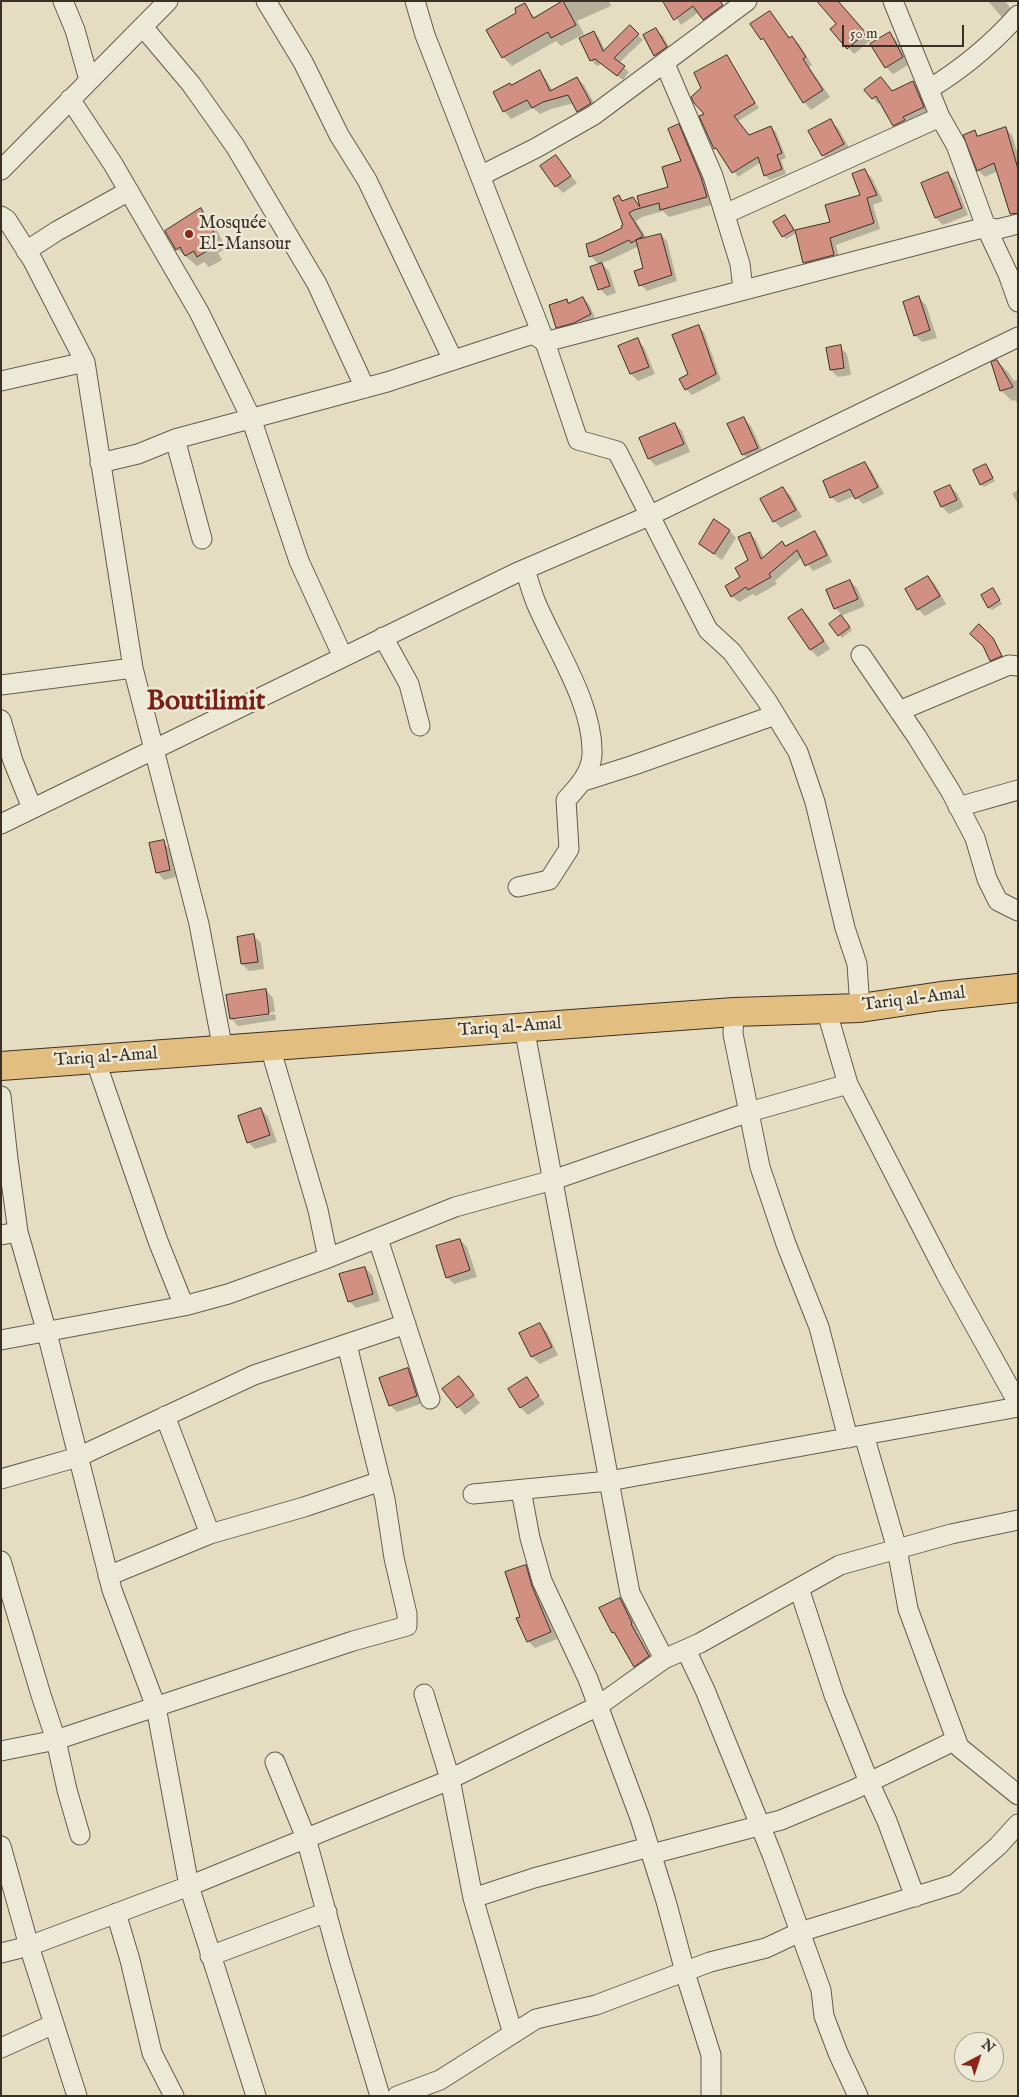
<!DOCTYPE html>
<html>
<head>
<meta charset="utf-8">
<style>
  body { margin:0 }
  #map { position:relative; width:1019px; height:2097px; overflow:hidden; background:#e4ddc2; font-family:"IM FELL English",serif }
  canvas { display:block }
  .frame { position:absolute; inset:0; border:2px solid #3c3026; pointer-events:none }
  .north { position:absolute; left:954px; top:2032px; width:50px; height:50px; box-sizing:border-box; background:#ede9d7; border:1px solid #a69f90; border-radius:50%; rotate:40deg; font-size:14px; font-weight:700; line-height:20px; text-align:center; color:#3c3026 }
  .north::after { content:''; display:block; margin:auto; width:18px; height:22px; background:#8f2418; clip-path:polygon(50% 0,100% 100%,50% 72%,0 100%) }
  .scale { position:absolute; left:842px; top:25px; width:122px; height:22px; box-sizing:border-box; border:2px solid #3c3026; border-top:0; padding-left:6px; font-size:15px; line-height:18px; white-space:nowrap; color:#3c3026; -webkit-text-stroke:4px #ede9d7; paint-order:stroke }
</style>
</head>
<body>
<div id="map">
<canvas width="1019" height="2097"></canvas>
<div class="frame"></div>
<div class="north">N</div>
<div class="scale">50 m</div>
</div>
<script>
const g = document.querySelector('canvas').getContext('2d');
g.lineJoin = 'round';
function paint(path, color) {
  g.fillStyle = color;
  g.fill(path, 'evenodd');
}
function trace(path, color, width, dash) {
  g.strokeStyle = color;
  g.lineWidth = width;
  g.lineCap = dash ? 'butt' : 'round';
  g.setLineDash(dash || []);
  g.stroke(path);
}
function drawText(font, color, halo, rows, align = 'center') {
  g.font = font + ' "IM FELL English",serif';
  g.lineWidth = 5;
  g.setLineDash([]);
  g.textBaseline = 'middle';
  g.strokeStyle = halo;
  g.fillStyle = color;
  for (const [text, x, y, turn = 0] of rows) {
    g.save();
    g.translate(x, y);
    g.rotate((+turn || 0) * Math.PI / 180);
    g.textAlign = isNaN(turn) ? turn : align;
    if (halo) g.strokeText(text, 0, 0);
    g.fillText(text, 0, 0);
    g.restore();
  }
}
const shadow = new Path2D(`
  M566 1H609L611 6 577 21 584 34 561 46 556 41 512 66 503 57 517 13 524 5 535 18Z
  M665 1H719L726 13 710 25 699 12 681 25Z
  M837 1 871 40 854 54 832 30 838 25Z
  M988 1H1005L1015 14 1005 21Z
  M770 12 790 38 792 37 799 44 812 65 809 67 830 97 811 110 804 102 764 38Z
  M630 27 643 40 619 63 629 72 623 80 601 64 597 66 591 60 594 32 599 38 605 50Z
  M655 29 663 36 673 54 662 62 655 55 644 36Z
  M889 33 896 40 910 64 893 74 886 67Z
  M726 57 759 108 738 121 749 136 771 127 776 132 786 158 781 160 786 174 770 180 765 175 761 162 738 177 721 153 715 148 706 114 703 88Z
  M539 72 546 79 553 91 577 78 584 85 598 110 585 118 574 103 551 109 540 114 533 108 511 119 504 111Z
  M913 83 919 88 929 113 899 131 894 125 881 102 878 104 866 90 893 93Z
  M830 121 838 128 851 151 830 162 823 155Z
  M678 126 686 133 708 185 714 204 669 217 663 211 642 217 636 221 647 239 661 235 667 241 677 281 647 291 641 285 645 269 640 250 637 247 610 260 601 263 609 271 616 293 607 296 600 289 599 265 591 256 623 228 618 197 623 202 632 199 642 209 639 197 670 188 683 162Z
  M1005 128 1012 135 1018 155 1017 220 1011 214 998 171 985 177 978 170 974 132 979 136Z
  M556 157 577 183 563 193 556 186Z
  M865 171 872 178 883 201 873 205 880 229 836 245 840 262 811 269 805 262 797 233 786 239 783 236 785 216 796 231 832 223 862 195Z
  M948 174 955 181 968 215 943 225 936 218Z
  M201 210 212 221 226 248 218 253 222 260 209 267 204 262 197 266 177 249Z
  M583 298 589 304 596 320 563 333 557 327 566 300 570 304Z
  M919 298 926 305 937 338 922 342 915 335Z
  M698 326 704 332 721 380 692 395 686 389Z
  M637 340 644 347 655 374 638 381 631 374Z
  M840 347 847 354 851 375 838 377 831 370Z
  M997 361 1008 372 1014 381 1018 379V404L1015 400 1012 401 1001 390Z
  M743 418 751 426 764 455 750 461 743 454Z
  M675 424 682 431 690 452 656 466 649 459Z
  M865 464 871 470 884 494 863 504 855 496 838 503 831 497Z
  M985 465 995 481 984 487 981 484Z
  M950 486 957 493 964 507 949 514 942 507 936 493Z
  M783 488 790 495 802 517 781 528 774 521Z
  M1018 490V503L1012 494Z
  M729 530 736 538 722 560 700 544Z
  M750 533 756 540 764 558 815 533 821 539 832 562 813 571 802 557 775 581 777 584 756 596 753 594 739 602 732 596 749 561Z
  M928 577 935 584 946 604 925 616 918 609Z
  M850 581 857 588 865 606 841 616 852 630 842 638 831 624 842 615 835 608 828 590Z
  M996 593 1002 604 992 610 989 607Z
  M802 610 809 617 830 649 818 657 811 650 790 618Z
  M979 626 996 643 1004 659 995 663 991 660Z
  M163 842 170 849 176 877 164 880 157 872Z
  M254 936 261 943 264 969 249 971 242 964Z
  M266 990 273 998 275 1012 235 1017V1020L275 1014 276 1020 238 1026 231 1018Z
  M261 1109 268 1117 277 1142 255 1149 248 1142Z
  M460 1240 467 1247 477 1277 454 1284 447 1277Z
  M365 1268 372 1275 380 1301 356 1308 349 1301Z
  M540 1325 547 1332 558 1355 540 1364 532 1357 521 1334Z
  M407 1370 414 1377 423 1403 397 1412 390 1405Z
  M459 1377 480 1403 465 1415 444 1389Z
  M526 1379 545 1404 528 1415 521 1408 510 1390Z
  M525 1566 533 1573 538 1594 557 1639 535 1648 528 1641 522 1617Z
  M620 1599 627 1607 638 1630 637 1631 655 1664 642 1673 635 1666 619 1639 613 1632Z`);
const building = new Path2D(`
  M563 1 576 25 551 38 548 32 502 58 486 30 516 13 515 8 525 3 533 18Z
  M663 1H720L723 5 703 20 693 6 674 20Z
  M817 1H838L866 33 847 49 830 29 836 24Z
  M770 11 789 38 792 36 806 57 803 59 823 90 803 103 763 38 761 40 750 24Z
  M630 25 639 34 614 58 625 66 617 76 595 59 590 61 579 38 594 31 603 51Z
  M656 28 667 47 654 56 643 35Z
  M890 32 903 57 885 68 870 44Z
  M727 55 755 103 734 116 749 135 771 126 782 153 777 155 782 169 764 176 758 157 732 173 716 148 714 149 699 116 704 114 694 103 691 97 701 88 694 73Z
  M540 70 550 91 577 77 591 103 577 112 568 95 543 102 532 108 527 100 503 112 493 92 510 83 511 85Z
  M881 77 892 91 913 81 924 107 903 117 905 120 893 126 876 96 872 99 864 90Z
  M831 119 844 144 822 156 808 131Z
  M679 124 701 177 707 197 660 210 659 203 634 210 629 213 643 236 631 243 629 240 602 253 589 257 586 244 595 241 622 228 621 226 623 225 613 198 619 195 622 201 633 197 640 207 637 196 668 187 662 167 681 161 668 129Z
  M1006 127 1018 169V213L1010 214 994 163 977 171 963 135 975 130 977 136Z
  M556 155 571 176 555 187 540 166Z
  M865 169 877 195 867 198 874 223 830 238 834 255 803 263 795 230 830 222 825 205 860 195 852 174Z
  M948 172 962 208 935 218 921 183Z
  M201 208 216 236 208 241 212 248 197 257 194 251 185 256 180 247 176 250 165 231Z
  M785 215 794 230 782 237 773 222Z
  M661 234 672 275 639 286 634 271 643 268 636 240Z
  M602 263 610 286 598 290 590 267Z
  M919 296 930 330 914 336 903 302Z
  M583 297 591 314 574 323 556 328 549 305 567 299 568 303Z
  M699 325 716 374 685 390 679 379 688 374 672 335Z
  M638 338 649 367 630 374 618 346Z
  M841 345 844 368 830 370 826 348Z
  M997 360 1013 387 1000 391 991 362Z
  M744 417 758 448 742 455 727 424Z
  M675 423 684 444 648 459 639 438Z
  M865 462 878 487 855 499 850 489 830 498 823 481Z
  M986 464 993 478 980 485 973 470Z
  M950 485 957 500 941 507 934 492Z
  M783 487 796 510 773 522 760 499Z
  M714 519 730 530 714 554 699 544Z
  M815 531 827 555 805 566 797 550 769 574 771 577 748 590 746 587 731 597 725 586 740 577 735 568 748 560 738 537 750 532 761 559 782 541 785 546Z
  M928 576 940 596 917 610 905 589Z
  M850 580 858 599 834 609 826 590Z
  M993 588 1000 600 988 608 981 595Z
  M802 609 824 641 810 650 788 618Z
  M841 615 850 627 838 636 829 624Z
  M979 624 993 638 1002 656 990 661 983 646 970 634Z
  M164 840 170 870 156 873 149 843Z
  M254 934 258 962 241 964 237 937Z
  M266 989 269 1014 230 1019 226 995Z
  M261 1108 270 1135 247 1143 238 1116Z
  M460 1239 470 1270 446 1278 436 1246Z
  M365 1267 373 1294 348 1302 339 1274Z
  M540 1323 552 1347 531 1357 519 1333Z
  M408 1368 417 1396 389 1406 379 1378Z
  M459 1376 474 1395 457 1408 442 1389Z
  M527 1377 539 1396 520 1408 508 1389Z
  M526 1565 532 1586 551 1632 527 1642 516 1618 520 1617 505 1572Z
  M620 1598 632 1623 631 1624 649 1656 634 1667 614 1632 612 1633 599 1608Z`);
const street = new Path2D(`
  M63 1 75 30 89 80
  M266 1 303 62 339 135 367 180 453 360
  M415 1 425 35 545 342 578 440 617 451 708 630 732 652 767 701 798 752 815 802 845 928 857 964 860 1008
  M893 1 940 117 956 145 986 227 1008 274 1018 302
  M143 27 191 84 235 146 317 284 365 388
  M665 64 713 176 740 264 743 289
  M929 89C962 69 992 44 1018 15
  M70 99 113 164 199 312 234 383 251 418 299 561 343 657
  M1 170 168 1
  M480 176 536 148 594 115 747 1
  M725 214 940 117
  M1 216 7 220 33 261 85 362 133 668 199 924 223 1050
  M26 251 57 231 129 191
  M1 381 85 362
  M175 439 202 539
  M100 463 138 454 175 439 387 382 533 334 545 342 986 227 998 229 1018 224
  M383 637 409 684 420 726
  M861 655 917 737 951 792 975 838 987 879 998 901 1018 911
  M1 685 133 668
  M899 711 1009 665 1018 666
  M1 720 13 761 32 808
  M584 781 634 765 775 715
  M958 807 1018 790
  M1 824 516 573 651 515 1018 337
  M518 887 549 880 569 849 566 800C578 787 591 773 592 755 594 706 556 649 537 605 532 594 529 581 525 570
  M826 1009 848 1084 946 1274 1018 1403
  M734 1012 733 1034 760 1167 786 1244 819 1327 848 1438
  M524 1027 630 1593 664 1659
  M270 1047 318 1210 328 1258
  M95 1059 158 1241 184 1306
  M1 1096 8 1159 18 1232 47 1333 112 1590 156 1707 189 1886 256 2096
  M1 1235 18 1232
  M378 1239 430 1399
  M1 1340 184 1306 228 1294 328 1258 455 1207 553 1180 749 1112 848 1084
  M165 1416 210 1534
  M864 1435 897 1549 908 1609 959 1747 1018 1795
  M1 1479 78 1457 254 1375 406 1324
  M521 1490 530 1538 542 1581 588 1679 640 1818 666 1901 687 1979 711 2055V2096
  M473 1494 609 1481 1018 1407
  M1 1561 41 1695 56 1740 67 1790 80 1835
  M108 1576 210 1534 304 1507 381 1481
  M799 1588 834 1695 869 1782 887 1821 915 1897
  M686 1650 705 1690 773 1857 821 1990 824 2016 838 2053 858 2096
  M424 1694 450 1779 473 1898 513 2034
  M1 1751 56 1740 353 1641 407 1626V1614L394 1558 385 1499 347 1345
  M275 1762 306 1838 339 1959 380 2096
  M1 1846 29 1946 77 2096
  M652 1854 781 1820 853 1790 956 1740
  M473 1898 534 1878 649 1847
  M116 1913 130 1960 152 2053 174 2096
  M1 1953 29 1946 189 1886 442 1783 598 1706 664 1659 700 1643 840 1565 951 1534 1018 1520
  M210 1956 327 1912
  M1 2048 54 2024
  M397 2096 440 2080 536 2019 596 2005 710 1962 766 1948 800 1932 955 1884 998 1846 1018 1824`);
const highway = new Path2D(`
  M1 1066 734 1012 860 1008 941 996 1018 988`);
const markers = [
  [189,234,5,"#8f2418"]
];
const poiNames = [
  ["Mosquée",199,224],
  ["El-Mansour",199,245]
];
const streetNames = [
  ["Tariq al-Amal",914,1000,-7],
  ["Tariq al-Amal",510,1028,-4],
  ["Tariq al-Amal",106,1058,-4]
];
const townNames = [
  ["Boutilimit",206,703]
];
paint(shadow, '#0003');
paint(building, '#d29082');
trace(building, '#3c3026', 1);
trace(street, '#665b4d', 21);
trace(highway, '#3c3026', 30);
trace(street, '#ede9d7', 19);
trace(highway, '#e2be81', 28);
for (const [x, y, r, color] of markers) {
  const dot = new Path2D();
  dot.arc(x, y, r, 0, 2 * Math.PI);
  g.fillStyle = color;
  g.fill(dot);
  trace(dot, '#ede9d7', 2);
}
drawText('18px', '#3c3026', '#ede9d7', poiNames, 'left');
drawText('18px', '#3c3026', '#ede9d7', streetNames);
drawText('bold 28px', '#7a1f14', '#ede9d7', townNames);
</script>
</body>
</html>
